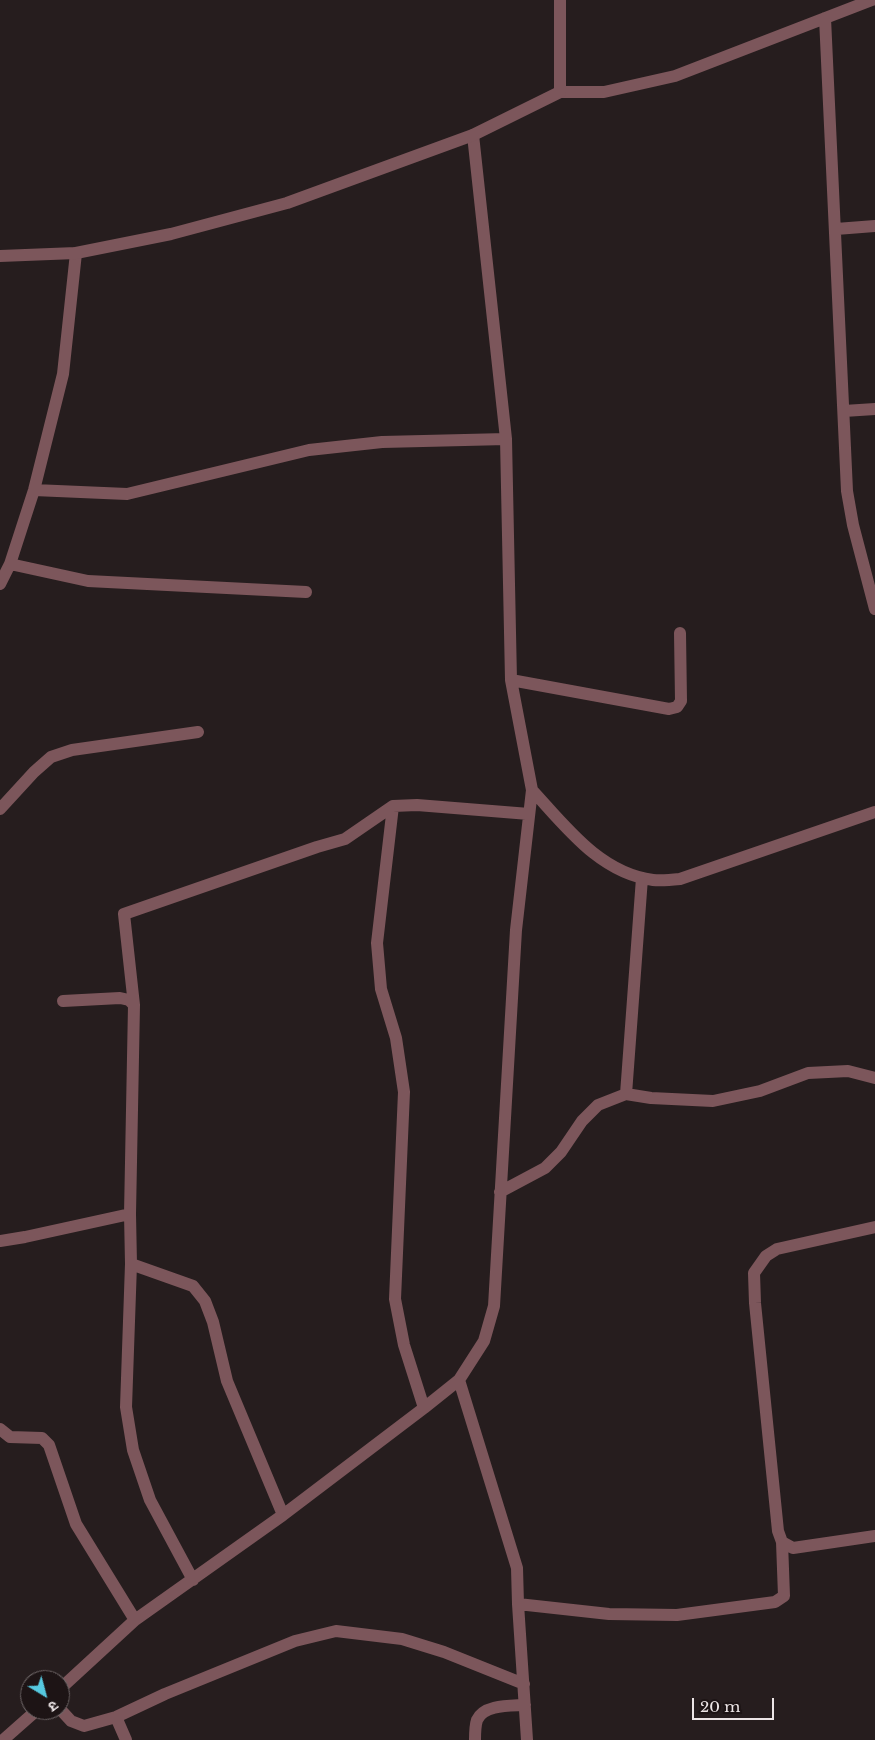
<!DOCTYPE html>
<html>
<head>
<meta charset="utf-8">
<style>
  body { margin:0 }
  #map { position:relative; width:875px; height:1740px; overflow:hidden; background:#261d1e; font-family:"Libre Baskerville","Noto Sans Devanagari",serif }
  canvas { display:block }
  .north { position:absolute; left:20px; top:1670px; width:50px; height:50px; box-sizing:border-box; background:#1d1415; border:1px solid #706869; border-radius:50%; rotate:143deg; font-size:14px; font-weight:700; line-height:20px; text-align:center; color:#ece5e6 }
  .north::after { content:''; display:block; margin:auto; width:18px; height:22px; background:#56c9e0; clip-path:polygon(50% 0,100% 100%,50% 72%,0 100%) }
  .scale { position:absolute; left:692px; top:1698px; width:82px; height:22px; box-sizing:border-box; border:2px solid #ece5e6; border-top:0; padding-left:6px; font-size:15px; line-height:18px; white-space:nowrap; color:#ece5e6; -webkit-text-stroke:4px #1d1415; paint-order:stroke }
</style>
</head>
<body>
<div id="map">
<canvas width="875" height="1740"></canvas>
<div class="north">उ</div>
<div class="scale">20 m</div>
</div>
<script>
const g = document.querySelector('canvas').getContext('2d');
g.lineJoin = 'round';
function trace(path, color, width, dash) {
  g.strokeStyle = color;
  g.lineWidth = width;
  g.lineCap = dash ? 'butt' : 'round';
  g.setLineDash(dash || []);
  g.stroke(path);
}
const minor = new Path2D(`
  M825 18 847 491 853 525 875 609
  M560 92H604L675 76 872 0
  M836 229 875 226
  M844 411 875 409
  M34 490 127 494 309 450 382 442 506 439
  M10 564 88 581 306 592
  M0 584 10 564 34 490 63 374 76 253
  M511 680 669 709 677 707 681 701 680 633
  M532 790C566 827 600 873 653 880 661 881 671 880 680 879L875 812
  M393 806 377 943 381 989 396 1038 404 1092 395 1299 404 1345 424 1408
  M0 809 34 772 51 757 72 750 198 732
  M63 1001 120 998 129 1000 134 1005 130 1214 131 1264 126 1407 133 1450 150 1500 193 1580
  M134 1005 124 914 317 847 345 839 393 806 417 805 529 814
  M626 1094 642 878
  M500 1192 545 1168 561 1152 582 1121 598 1105 626 1094 651 1098 713 1101 760 1091 808 1073 848 1071 875 1078
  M875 1227 777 1249 766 1256 754 1273 755 1303 778 1531 782 1542 793 1548 875 1536
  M0 1241 25 1237 130 1214
  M131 1264 193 1286 205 1301 213 1322 227 1381 283 1515
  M459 1380 517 1568 518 1604 527 1740
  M0 1429 10 1437 42 1438 49 1445 76 1524 135 1620
  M518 1604 609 1614 677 1615 775 1602 784 1596 782 1542
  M60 1689 135 1620 283 1515 424 1408 459 1380 484 1341 494 1306 516 930 532 790 511 680 506 439 473 135
  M60 1709 71 1721 84 1726 116 1717 165 1694 295 1641 336 1631 402 1639 444 1652 524 1684
  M116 1717 126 1740
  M3 1740 37 1710
  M475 1740C475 1734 475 1726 477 1720 484 1704 512 1706 525 1705`);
const tertiary = new Path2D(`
  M0 256 76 253 171 234 287 203 473 135 560 92V0`);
trace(minor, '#7c565b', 12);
trace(tertiary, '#7c565b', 12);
</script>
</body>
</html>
